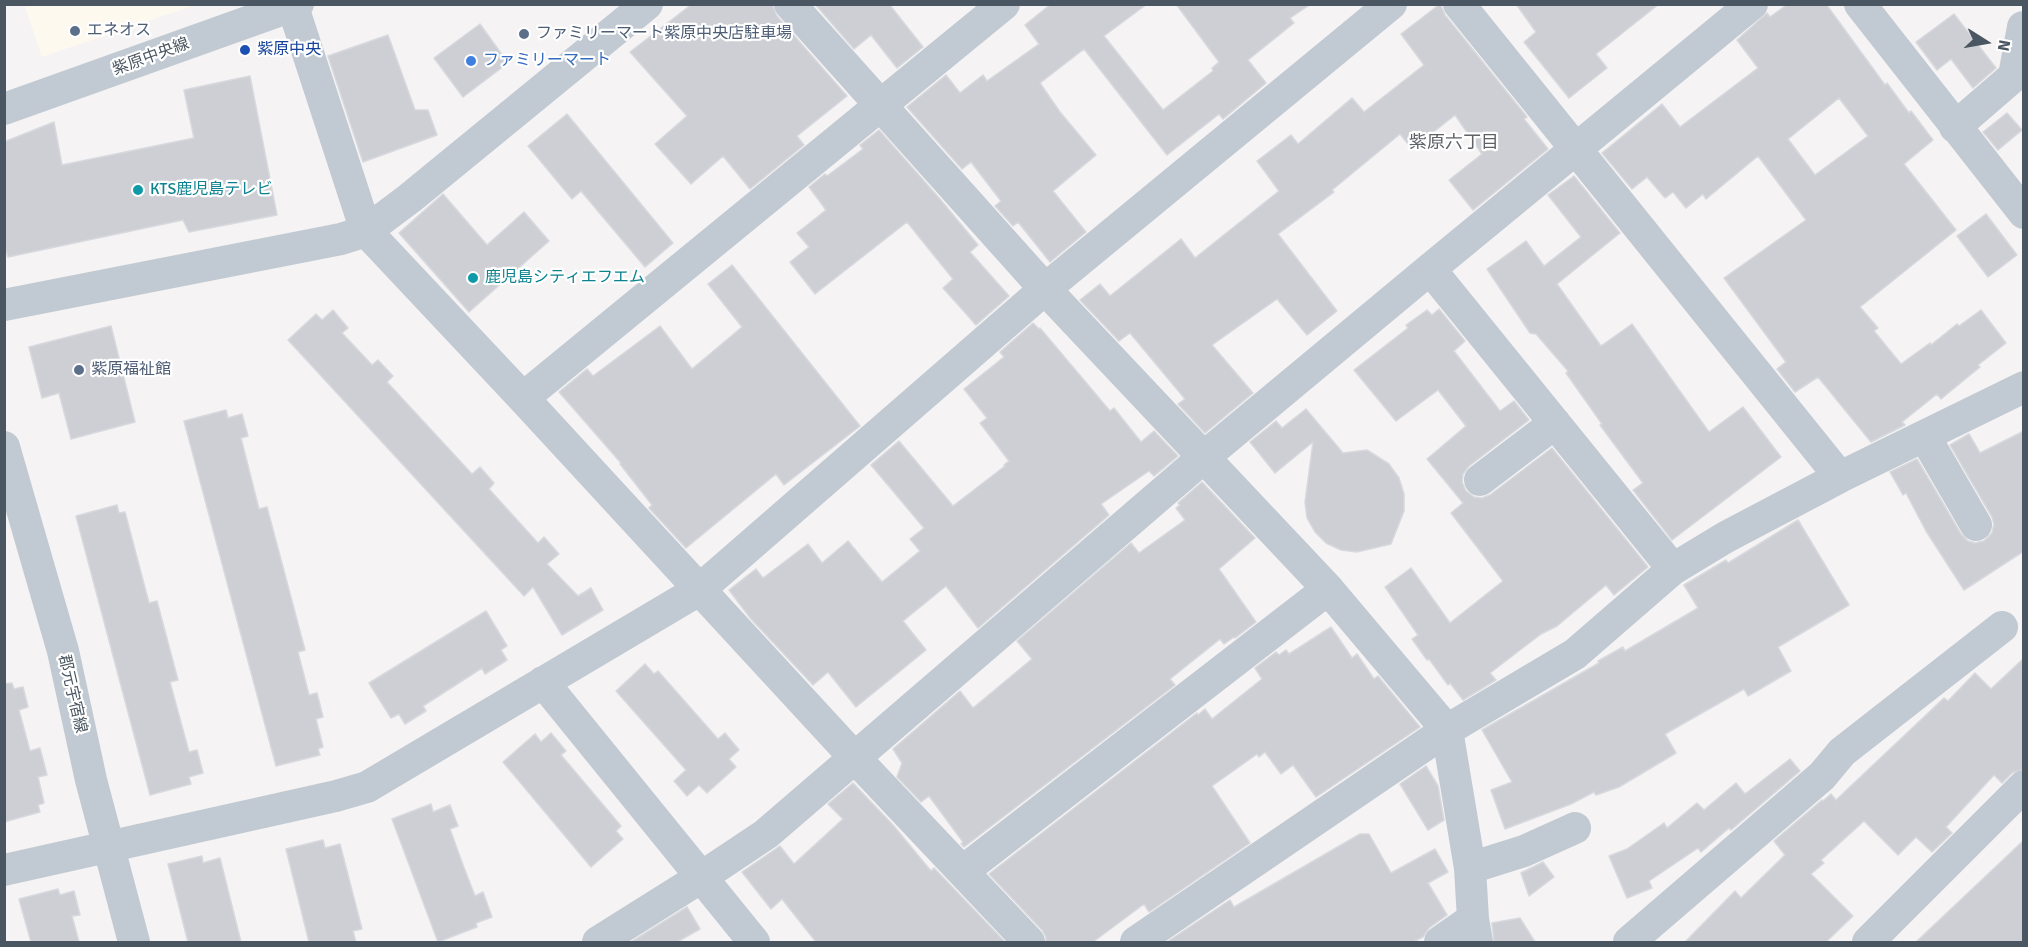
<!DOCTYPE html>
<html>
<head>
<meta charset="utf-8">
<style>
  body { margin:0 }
  #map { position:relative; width:2028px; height:947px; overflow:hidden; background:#f5f3f3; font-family:Signika,sans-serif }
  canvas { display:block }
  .frame { position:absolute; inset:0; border:6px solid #4a5661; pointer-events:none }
  .north { position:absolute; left:1956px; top:12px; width:60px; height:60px; -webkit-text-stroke:4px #fff; paint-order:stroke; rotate:101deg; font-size:16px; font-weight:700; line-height:24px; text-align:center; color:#4a5661 }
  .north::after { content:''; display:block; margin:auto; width:21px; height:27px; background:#4a5661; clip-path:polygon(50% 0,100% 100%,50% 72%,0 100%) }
</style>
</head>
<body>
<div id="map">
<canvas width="2028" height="947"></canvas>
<div class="frame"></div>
<div class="north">N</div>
</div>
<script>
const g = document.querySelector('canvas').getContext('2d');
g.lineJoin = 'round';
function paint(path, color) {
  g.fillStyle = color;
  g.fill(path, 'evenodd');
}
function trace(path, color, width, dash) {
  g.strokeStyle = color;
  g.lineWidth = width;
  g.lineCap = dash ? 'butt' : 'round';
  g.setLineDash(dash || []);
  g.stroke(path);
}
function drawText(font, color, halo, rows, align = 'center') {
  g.font = font + ' Signika,"Noto Sans JP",sans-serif';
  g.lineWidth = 4.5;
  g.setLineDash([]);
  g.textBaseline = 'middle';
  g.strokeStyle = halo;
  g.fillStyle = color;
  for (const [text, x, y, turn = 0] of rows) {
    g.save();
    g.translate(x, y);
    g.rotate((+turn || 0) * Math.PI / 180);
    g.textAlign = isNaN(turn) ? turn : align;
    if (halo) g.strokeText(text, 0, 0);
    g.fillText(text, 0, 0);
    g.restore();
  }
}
const commercial = new Path2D(`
  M24 4H195V5L42 57Z`);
const building = new Path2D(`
  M692 4H772L777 16 847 96 797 136 804 145 750 189 723 156 691 184 655 144 687 116 630 52Z
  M815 4H889L923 47 897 68 871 35 854 49Z
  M1051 4H1147L1104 36 1163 110 1213 71 1212 68 1219 62 1176 4H1311L1290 18 1294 23 1248 60 1266 83 1223 119 1219 114 1167 155 1084 49 1040 83 1060 112 1096 155 1053 191 1086 232 1050 262 1018 222 1013 226 995 206 1001 201 971 162 962 169 907 107 946 75 960 93 983 75 987 81 1039 44 1025 25Z
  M1440 4 1445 15 1527 117 1524 119 1548 149 1473 210 1449 180 1482 154 1455 115 1412 149 1400 134 1332 190 1334 192 1278 234 1337 311 1307 335 1277 299 1212 345 1253 393 1205 433 1178 404 1185 399 1130 333 1119 341 1080 300 1100 284 1110 296 1181 239 1195 258 1279 191 1257 161 1291 135 1298 144 1352 98 1364 112 1424 65 1401 34Z
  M1516 4H1659L1596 54 1607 68 1569 98 1524 42 1536 32Z
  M1788 4H1826L1885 85 1887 83 1909 113 1911 111 1933 140 1904 164 1956 230 1860 307 1878 328 1874 331 1901 364 1930 343 1931 345 1957 324 1959 326 1981 310 2006 343 1978 365 1980 367 1941 399 1937 394 1902 422 1905 425 1871 442 1818 377 1795 392 1777 369 1786 362 1724 278 1806 220 1758 156 1706 199 1703 194 1686 208 1673 192 1665 198 1647 177 1632 189 1602 153 1662 104 1680 127 1758 68 1737 40 1767 13 1770 17ZM1839 98 1868 136 1815 175 1788 139Z
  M1954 14 1996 68 1973 88 1951 59 1937 70 1916 42Z
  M480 24 508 63 463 97 434 58Z
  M388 35 415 110H428L437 135 363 162 328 56Z
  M250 76 277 215 189 232 183 220 8 257 4 243V142L54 122 62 165 194 138 184 90Z
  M2007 113 2022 130 1998 150 1983 132Z
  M567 114 673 243 645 267 581 191 572 199 528 146Z
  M879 130 940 199 978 245 970 252 1009 296 976 325 943 288 953 279 907 222 815 294 790 262 809 247 797 233 826 210 809 187 825 174 827 176 863 149 860 145Z
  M1574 176 1620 233 1557 284 1601 346 1632 324 1709 432 1743 407 1781 457 1672 540 1633 490 1643 483 1600 425 1602 424 1566 373 1568 371 1536 334 1530 333 1487 269 1526 241 1544 266 1581 237 1548 195Z
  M443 194 487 245 524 212 549 241 469 312 399 233Z
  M1986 214 2017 255 1988 277 1957 236Z
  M732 265 860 426 784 485 776 474 686 548 649 508 652 505 620 464 621 463 559 392 587 369 593 376 660 326 692 369 742 327 708 284Z
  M1439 309 1465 341 1454 351 1500 411 1514 401 1529 420 1469 466 1463 474 1462 482 1466 491 1474 497 1482 498 1490 495 1552 448 1648 567 1614 595 1606 585 1557 626 1541 634 1490 673 1496 680 1463 700 1450 683 1448 685 1429 659 1427 660 1412 639 1418 635 1385 587 1411 568 1450 623 1503 581 1464 530 1465 529 1464 530 1451 513 1463 503 1427 459 1466 426 1438 390 1396 421 1354 370 1408 328 1406 325 1427 310 1432 315Z
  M333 310 348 328 342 333 372 365 378 360 393 376 387 382 472 474 480 467 494 483 489 489 538 543 544 537 559 554 547 564 578 596 591 588 603 610 562 635 533 587 524 596 288 340 316 314 322 320Z
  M1033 323 1039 329 1040 328 1110 411 1114 408 1141 442 1154 431 1178 456 1154 476 1149 471 1101 504 1109 515 978 628 946 586 903 621 926 650 856 707 828 672 813 685 751 619 729 590 756 569 763 578 808 544 822 563 848 541 882 582 920 551 910 539 924 528 871 465 899 441 953 506 1005 466 1004 465 1009 461 980 423 987 418 964 389 1004 357 1000 352Z
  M111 326 135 422 71 439 59 393 42 398 29 347Z
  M1306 409 1343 453 1367 450 1389 464 1399 478 1404 494V511L1391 544 1357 552 1341 550 1326 543 1315 532 1307 518 1305 502 1313 442 1275 473 1250 442 1276 421 1282 428Z
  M226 410 228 418 242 414 248 436 241 438 259 509 267 507 305 650 298 652 309 695 317 693 323 717 316 719 323 747 318 749 320 755 276 766 184 421Z
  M2024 431V551L1964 590 1926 531 1906 493 1903 495 1890 472 1917 459 1961 534 1968 541 1975 543 1984 541 1992 533 1994 524 1992 517 1950 445 1969 434 1980 453Z
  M1202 482 1255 538 1219 569 1256 622 1235 638 1234 637 1224 644 1220 639 1170 679 1175 685 964 847 961 844 963 842 929 796 921 802 897 777 902 763 893 749 960 691 973 708 1032 659 1017 641 1131 543 1139 553 1185 520 1176 508 1180 505 1178 503Z
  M117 505 119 513 125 512 149 603 157 601 178 680 170 682 189 752 197 750 203 773 189 777 191 784 150 795 76 516Z
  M1798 520 1849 605 1778 647 1791 671 1748 696 1744 689 1665 734 1676 753 1619 787 1596 795 1594 792 1571 804 1505 829 1491 790 1512 782 1482 730 1599 663 1598 661 1623 647 1625 651 1698 608 1684 585 1726 560 1728 563Z
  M486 611 507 646 501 650 507 660 485 674 482 668 423 706 426 711 405 724 399 714 391 718 369 683Z
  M1331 627 1352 658 1357 654 1374 679 1378 676 1420 727 1316 797 1293 765 1281 774 1265 752 1259 757 1257 754 1212 786 1250 843 1149 912 1144 904 1093 942H1046V937L1042 930 989 874 1197 713 1198 715 1205 709 1212 719 1262 679 1255 668 1276 652 1279 655 1286 650 1289 654Z
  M2024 658V769L2012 773 2002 783 1994 775 1946 827 1952 833 1932 852 1916 837 1898 855 1864 821 1821 860 1824 863 1811 874 1853 916 1826 942H1685L1735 891 1741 898 1785 855 1774 841 1822 800 1823 801 1831 794 1836 800 1944 698 1948 701 1975 673 1991 689Z
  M645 664 654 674 658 671 718 739 725 733 739 750 729 759 736 767 707 793 699 785 687 796 674 781 686 770 616 691Z
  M12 683 14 689 23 687 28 707 19 710 30 751 40 748 47 775 38 777 44 803 38 805 40 812 4 822V684Z
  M551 733 566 751 561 755 621 826 616 831 623 839 591 867 503 762 535 734 541 742Z
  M1790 759 1800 771 1731 830 1729 828 1701 852 1698 848 1649 881 1652 888 1627 898 1609 856 1627 849 1664 823 1667 828 1697 803 1704 810 1736 783 1745 794Z
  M1426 766 1438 786 1444 820 1428 830 1400 784Z
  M853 783 893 825 931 871 934 868 1005 942H816L782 899 771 909 742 872 780 846 794 864 843 819 828 804Z
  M431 804 433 812 450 805 458 826 450 829 463 865 475 896 483 892 492 917 476 923 477 927 438 942 392 819Z
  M1360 834H1369L1391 873 1435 849 1448 872 1428 883 1447 915 1429 928 1423 937 1413 942H1167L1230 900 1234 907Z
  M323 840 325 848 340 844 362 929 353 931 356 942H309L286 849Z
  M2024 840V942H1916Z
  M202 856 203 863 220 858 241 942H188L168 864Z
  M1543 862 1554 877 1529 896 1521 873Z
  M58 889 60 895 74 891 80 915 72 916 79 942H31L19 899Z
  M687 907 700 929 677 942H631Z
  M1520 918 1535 942H1494L1492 923Z`);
const minor = new Path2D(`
  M292 4 366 231 523 398 855 758 1029 942
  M790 4 1045 289 1328 589 1447 730 1470 868 1473 919 1477 942
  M1459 4 1840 477
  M1860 4 2024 213
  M4 109 298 4
  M1955 127 2014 76 2023 27
  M1430 269 1673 569
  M4 305 341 239 366 231 410 198 647 4
  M523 398 1004 4
  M1925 437 1976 525
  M4 447 63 651 91 780 134 942
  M1480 480 1555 423
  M543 682 754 942
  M1470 868 1524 851 1575 828
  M4 870 336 796 367 787 699 590 1045 289 1391 4
  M963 871 1328 589
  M598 942 700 878 766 834 1204 457 1430 269 1752 4
  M1136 942 1447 730 1575 654 1673 569 1726 537 1840 477 2024 387
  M1440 942 1473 919
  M1629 942 1822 776 1842 752 2002 627
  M1868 942 2024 786`);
const markers = [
  [75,31,6,"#5c6f8a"],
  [524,34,6,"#5c6f8a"],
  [245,50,6,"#1a4fb4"],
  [471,61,6,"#3f7fe0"],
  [138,190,6,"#0f9aa8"],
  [473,278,6,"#0f9aa8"],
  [79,370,6,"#5c6f8a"]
];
const serviceNames = [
  ["エネオス",87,31],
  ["ファミリーマート紫原中央店駐車場",536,34],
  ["紫原福祉館",91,370]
];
const transitNames = [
  ["紫原中央",257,50]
];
const streetNames = [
  ["紫原中央線",151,57,-20],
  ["郡元宇宿線",72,694,77]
];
const shopNames = [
  ["ファミリーマート",483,61]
];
const cultureNames = [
  ["KTS鹿児島テレビ",150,190],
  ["鹿児島シティエフエム",485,278]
];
const neighbourhoodNames = [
  ["紫原六丁目",1454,143]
];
paint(commercial, '#fdf9ef');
paint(building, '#cdcfd5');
trace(building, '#d7d9de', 1.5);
trace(minor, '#c1cad2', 32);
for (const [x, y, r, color] of markers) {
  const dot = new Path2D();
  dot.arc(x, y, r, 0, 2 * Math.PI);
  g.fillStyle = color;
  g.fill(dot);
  trace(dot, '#fff', 2);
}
drawText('16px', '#4e5e75', '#fff', serviceNames, 'left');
drawText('16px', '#164399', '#fff', transitNames, 'left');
drawText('16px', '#4a5661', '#fff', streetNames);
drawText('16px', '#366cbe', '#fff', shopNames, 'left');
drawText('16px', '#0d838f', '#fff', cultureNames, 'left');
drawText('18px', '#5f6368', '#fff', neighbourhoodNames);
</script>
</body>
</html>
